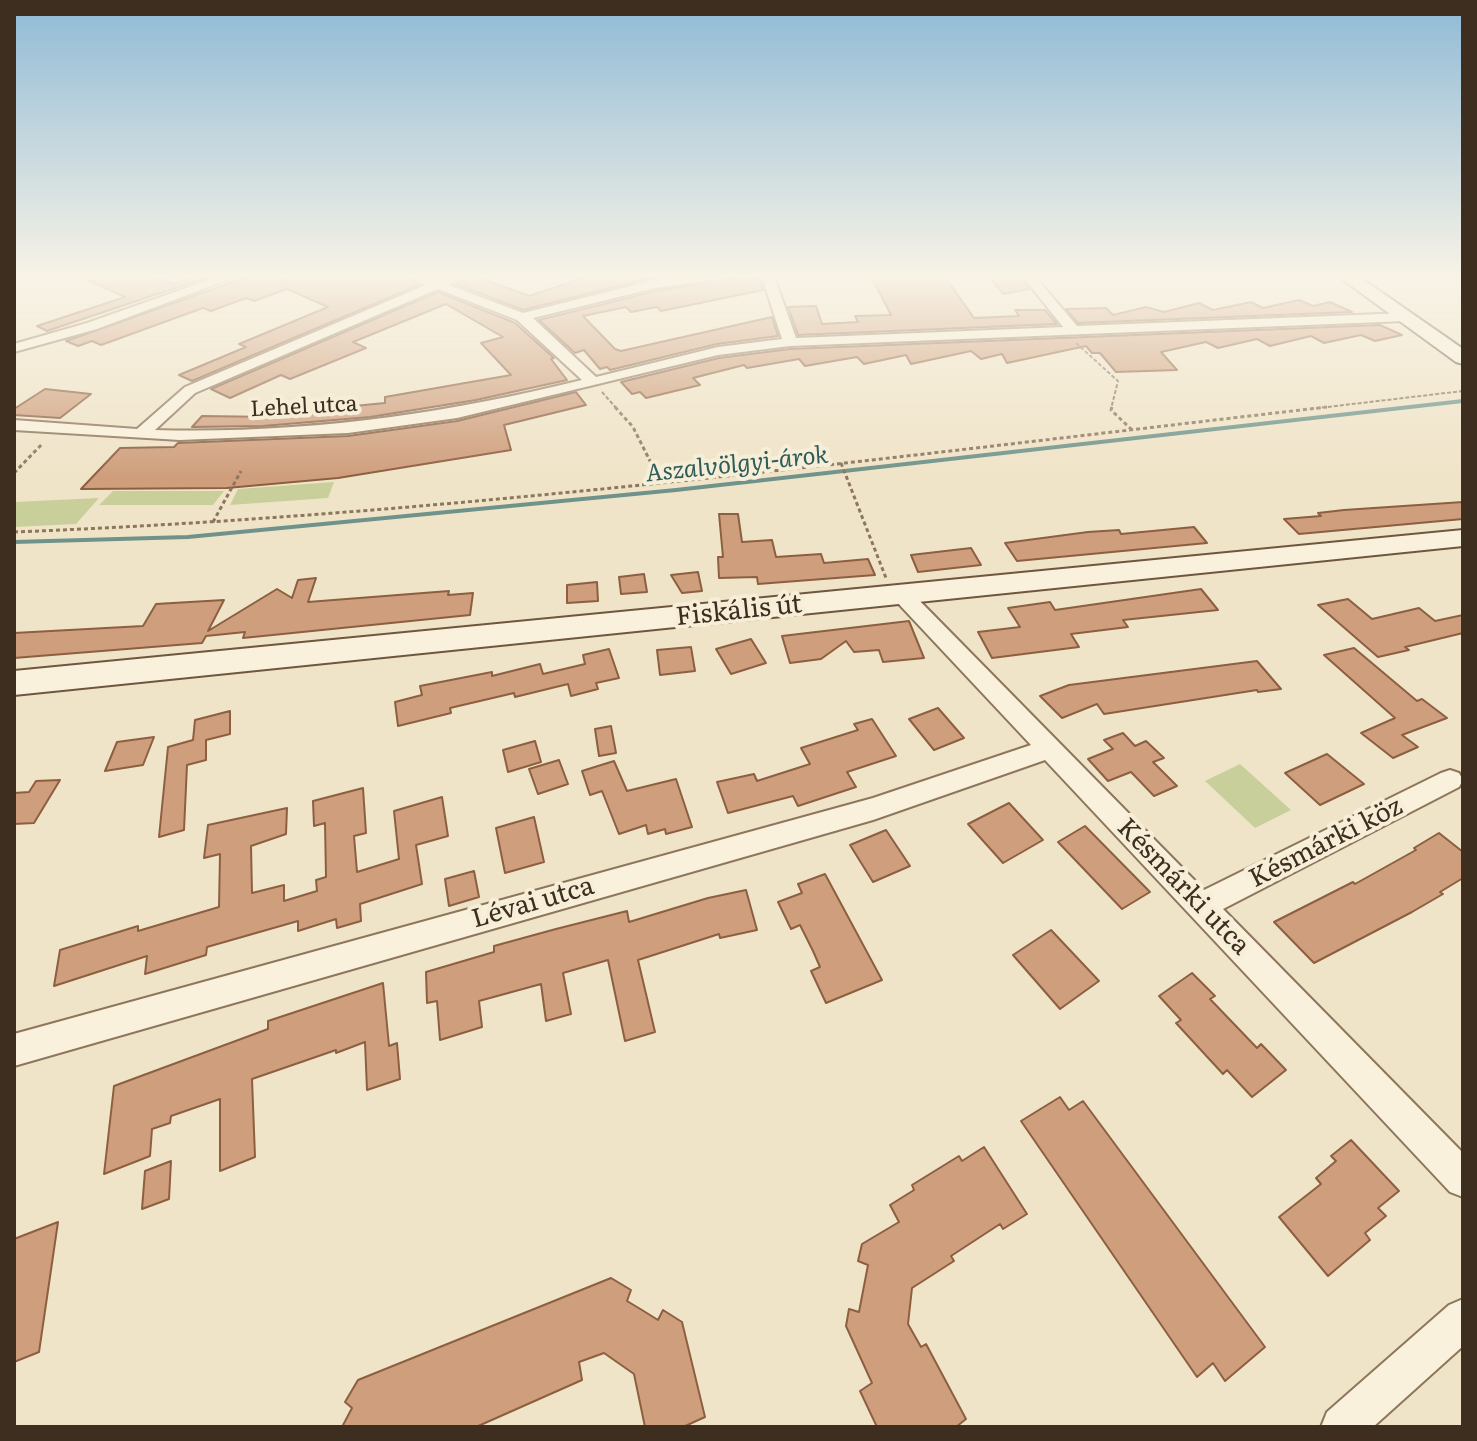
<!DOCTYPE html>
<html>
<head>
<meta charset="utf-8">
<style>
  body { margin:0 }
  #map { position:relative; width:1477px; height:1441px; overflow:hidden; background:#f0e4c8; font-family:Literata,serif }
  canvas { display:block }
  .frame { position:absolute; inset:0; border:16px solid #3d2e20; pointer-events:none }
</style>
</head>
<body>
<div id="map">
<canvas width="1477" height="1441"></canvas>
<div class="frame"></div>
</div>
<script>
const g = document.querySelector('canvas').getContext('2d');
g.lineJoin = 'round';
function paint(path, color) {
  g.fillStyle = color;
  g.fill(path, 'evenodd');
}
function trace(path, color, width, dash) {
  g.strokeStyle = color;
  g.lineWidth = width;
  g.lineCap = dash ? 'butt' : 'round';
  g.setLineDash(dash || []);
  g.stroke(path);
}
function drawText(font, color, halo, rows, align = 'center') {
  g.font = font + ' Literata,serif';
  g.lineWidth = 8;
  g.setLineDash([]);
  g.textBaseline = 'middle';
  g.strokeStyle = halo;
  g.fillStyle = color;
  for (const [text, x, y, turn = 0] of rows) {
    g.save();
    g.translate(x, y);
    g.rotate((+turn || 0) * Math.PI / 180);
    g.textAlign = isNaN(turn) ? turn : align;
    if (halo) g.strokeText(text, 0, 0);
    g.fillText(text, 0, 0);
    g.restore();
  }
}
const green = new Path2D(`
  M334 482 328 498 230 505 238 489Z
  M113 491H224L213 505H99Z
  M99 498 76 524 14 527V502Z
  M1240 764 1291 810 1255 828 1205 781Z`);
const stream = new Path2D(`
  M14 542 188 537 676 490 1463 401`);
const building = new Path2D(`
  M74 274H140L173 283 201 274 211 276 47 331 37 326 125 297Z
  M256 274H267L288 282 289 274H400L419 285 192 381 179 375 246 347 239 344 328 307 287 289 254 301 246 298 211 311 203 308 101 345 92 341 78 346 66 341Z
  M595 274H651L654 277 523 310 456 284 472 275 529 296Z
  M870 274H943L974 318 1019 316 1015 310H1045L1057 324 798 335 788 307 816 306 822 324 858 322 855 316 891 315Z
  M987 274H1018L1029 289 1003 294Z
  M731 278H759L763 290 661 311 657 307 631 312 626 307 583 316 615 349 621 351 772 317 778 336 717 344 610 370 607 367 600 369 584 350 575 353 539 320 656 291Z
  M438 292 515 323 554 358 551 359 567 380 476 400 370 417 263 426 192 427 202 416 273 417 264 413 358 408 354 406 385 403V397L511 375 481 343 503 337 446 304 353 342 366 348 290 379 281 375 230 398 211 389Z
  M1299 300 1313 306 1330 302 1352 312 1078 323 1066 309 1106 308 1113 315 1146 307 1164 312 1199 303 1213 310 1251 302 1263 308Z
  M1380 325 1402 335 1375 341 1361 335 1324 343 1311 336 1270 346 1257 339 1218 348 1206 342 1161 352 1177 370 1116 372 1100 353H1092L1086 346 1007 363 1002 354 981 359 971 351 911 364 906 355 864 364 857 357 805 366 799 359 747 368 744 365 693 378 700 385 646 398 640 392 632 394 621 382 719 358 790 349Z
  M45 389 91 394 60 418 14 415V409Z
  M576 392 586 405 504 425 511 450 338 478 227 488 81 489 120 448 174 447 178 443 348 436 457 421Z
  M1463 502V519L1299 534 1284 519 1321 516 1318 513 1344 510Z
  M719 514H738L742 542 772 540 776 557 821 554 824 563 868 559 875 575 758 584 757 577 719 578 718 557H723Z
  M1194 527 1207 543 1017 561 1005 543 1088 532 1119 530 1121 534Z
  M971 548 981 565 918 572 911 555Z
  M698 572 702 591 682 593 671 575Z
  M644 574 647 592 621 594 619 577Z
  M316 578 308 602 449 591 448 595 473 593 470 615 243 638 245 632 206 636 202 643 14 658V633L143 626 156 604 224 600 208 631 277 589 292 598 298 580Z
  M597 582 598 601 567 603V585Z
  M1201 589 1218 610 1123 620 1128 627 1071 634 1079 647 992 658 978 632 1020 627 1008 608 1050 602 1055 610Z
  M1348 599 1372 619 1419 608 1435 621 1463 615V633L1405 647 1409 650 1378 657 1318 605Z
  M909 621 924 658 883 662 879 650 854 652 846 641 821 659 790 663 782 636Z
  M751 639 766 663 731 674 716 649Z
  M691 647 695 671 660 675 657 650Z
  M1354 648 1417 701 1422 699 1447 718 1402 735 1418 747 1393 758 1361 733 1395 718 1324 655Z
  M609 649 619 678 596 683 598 689 571 696 568 684 515 697 514 693 450 708 451 713 398 726 395 702 422 695 420 686 492 672V676L540 664 543 674 585 664 583 655Z
  M1257 661 1281 689 1258 692 1257 690 1104 714 1097 704 1062 718 1040 696 1069 685Z
  M938 708 964 738 934 750 909 719Z
  M230 711V734L206 740V760L187 765 184 830 159 837 168 747 193 740 195 720Z
  M872 719 896 756 847 772 856 787 798 806 793 796 728 813 717 782 754 774 757 781 810 764 801 748 858 730 854 724Z
  M611 726 616 753 599 756 595 729Z
  M1123 733 1135 746 1146 741 1164 758 1153 762 1177 786 1154 796 1131 772 1108 781 1088 759 1113 749 1104 740Z
  M154 737 143 765 105 771 117 742Z
  M535 741 541 762 508 772 503 750Z
  M1327 754 1364 784 1320 805 1285 773Z
  M559 760 568 784 538 794 529 769Z
  M614 761 627 791 676 779 692 827 666 834 665 829 648 834 646 825 619 834 602 791 590 795 582 771Z
  M60 780 34 823 14 824V793L29 792 36 781Z
  M363 788 366 833 354 836 357 872 399 859 394 811 442 797 448 836 416 845 422 884 360 904 361 921 337 928 336 919 298 931V921L207 947 206 955 145 974 147 956 54 986 60 950 138 926V931L219 907 220 854 204 858 208 825 287 808 286 834 251 846 252 893 284 885V901L317 891 316 880 326 877 325 823 314 826 313 801Z
  M1009 803 1043 840 1003 863 968 824Z
  M534 817 544 862 505 873 496 828Z
  M1085 826 1150 892 1122 909 1058 842Z
  M886 830 910 866 873 882 850 845Z
  M1439 833 1463 852V878L1440 892 1443 894 1412 912 1314 963 1274 922 1353 882 1355 884 1416 850 1414 848Z
  M474 871 479 897 449 906 445 879Z
  M825 874 882 980 826 1003 811 971 820 967 813 951 800 925 791 929 778 902 802 893 798 884Z
  M746 890 757 930 720 938 719 934 638 960 655 1032 625 1041 608 960 563 973 571 1014 546 1021 541 984 479 1001 482 1027 440 1040 437 1001 427 1003 426 972 494 952V946L556 929 627 911 629 922 708 898Z
  M1051 930 1099 981 1060 1009 1013 955Z
  M1192 973 1215 996 1210 999 1257 1048 1261 1044 1286 1070 1252 1097 1227 1070 1223 1074 1176 1023 1181 1020 1159 996Z
  M383 983 389 1046 397 1043 400 1079 367 1090 365 1042 336 1053V1050L252 1079 255 1157 220 1171V1099L171 1116 170 1123 152 1129 150 1156 104 1174 114 1086 268 1029V1021Z
  M1060 1097 1069 1110 1083 1101 1265 1347 1225 1381 1213 1363 1197 1377 1021 1121Z
  M1351 1140 1399 1191 1378 1208 1386 1216 1365 1233 1370 1240 1328 1276 1279 1217 1321 1184 1316 1178 1336 1161 1331 1156Z
  M984 1147 1027 1214 1003 1229 1000 1224 951 1256 954 1261 912 1288 908 1324 921 1347 926 1344 966 1419 956 1427H877L860 1391 872 1383 846 1326 849 1309 859 1312 868 1265 858 1261 862 1244 899 1222 890 1205 914 1190 912 1185 959 1156 962 1161Z
  M171 1161 169 1199 142 1209 145 1171Z
  M58 1222 39 1352 14 1362V1239Z
  M611 1278 631 1290 627 1301 642 1310 658 1320 663 1310 682 1322 705 1417 683 1427H645L634 1374 604 1353 579 1362 582 1380 476 1427H342L352 1408 345 1402 358 1380Z`);
const pathFar1 = new Path2D(`
  M1076 343 1118 381 1111 409
  M602 392 617 409
  M1310 409 1463 391`);
const path = new Path2D(`
  M615 407 633 427 661 483
  M1112 407 1111 410 1131 429
  M841 463 886 578
  M14 473 43 443
  M213 522 241 471
  M14 532C453 515 891 457 1327 407`);
const street = new Path2D(`
  M14 274H21L14 278Z
  M226 274H243L97 329 14 352V344L87 323Z
  M403 274H420L437 280 453 274H469L449 285 523 313 655 280 701 274H732L726 278 655 288 533 318 596 377 718 347 782 339 761 274H773L796 338 1063 327 1021 274H1033L1077 326 1405 313 1412 317 1405 321 790 346 718 355 457 418 348 433 180 440 14 430V420L137 429 185 387 426 285ZM438 289 517 320 582 380C441 415 301 434 155 430L195 393Z
  M902 588 909 590 1204 890 1441 773 1450 770 1459 773 1463 780 1459 787 1223 909 1463 1153V1197L1450 1192 1045 760 873 820 14 1066V1034L873 798 1031 745 895 600 892 595Z
  M1463 1299V1346L1373 1427H1321L1327 1412 1449 1305Z`);
const secondary = new Path2D(`
  M1335 274H1355L1463 349V364L1456 362Z
  M1463 530V546L14 695V671Z`);
const farStreetnames = [
  ["Lehel utca",304,407,-3]
];
const farWaternames = [
  ["Aszalvölgyi-árok",737,465,-6]
];
const streetNames = [
  ["Fiskális út",739,611,-6],
  ["Késmárki köz",1326,843,-27],
  ["Késmárki utca",1183,887,46],
  ["Lévai utca",533,903,-16]
];
paint(green, '#c9cf9b');
trace(stream, '#6f938a', 4);
paint(building, '#cf9f7d');
trace(building, '#8d5f41', 2);
trace(street, '#8d765c', 4);
trace(secondary, '#6f573f', 4);
trace(pathFar1, '#8d765c', 2, [4, 2]);
trace(path, '#8d765c', 3, [4, 3]);
paint(street, '#faf1dc');
paint(secondary, '#faf1dc');
const sky = g.createLinearGradient(0, 0, 0, 476);
sky.addColorStop(0, '#8fbad6');
sky.addColorStop(0.58, '#f8f3e6');
sky.addColorStop(1, '#f8f3e600');
g.fillStyle = sky;
g.fillRect(0, 0, 1477, 476);
drawText('22px', '#3d2e20', '#f7eed8', farStreetnames);
drawText('italic 24px', '#2f5d5a', '#f7eed8', farWaternames);
drawText('26px', '#3d2e20', '#f7eed8', streetNames);
</script>
</body>
</html>
